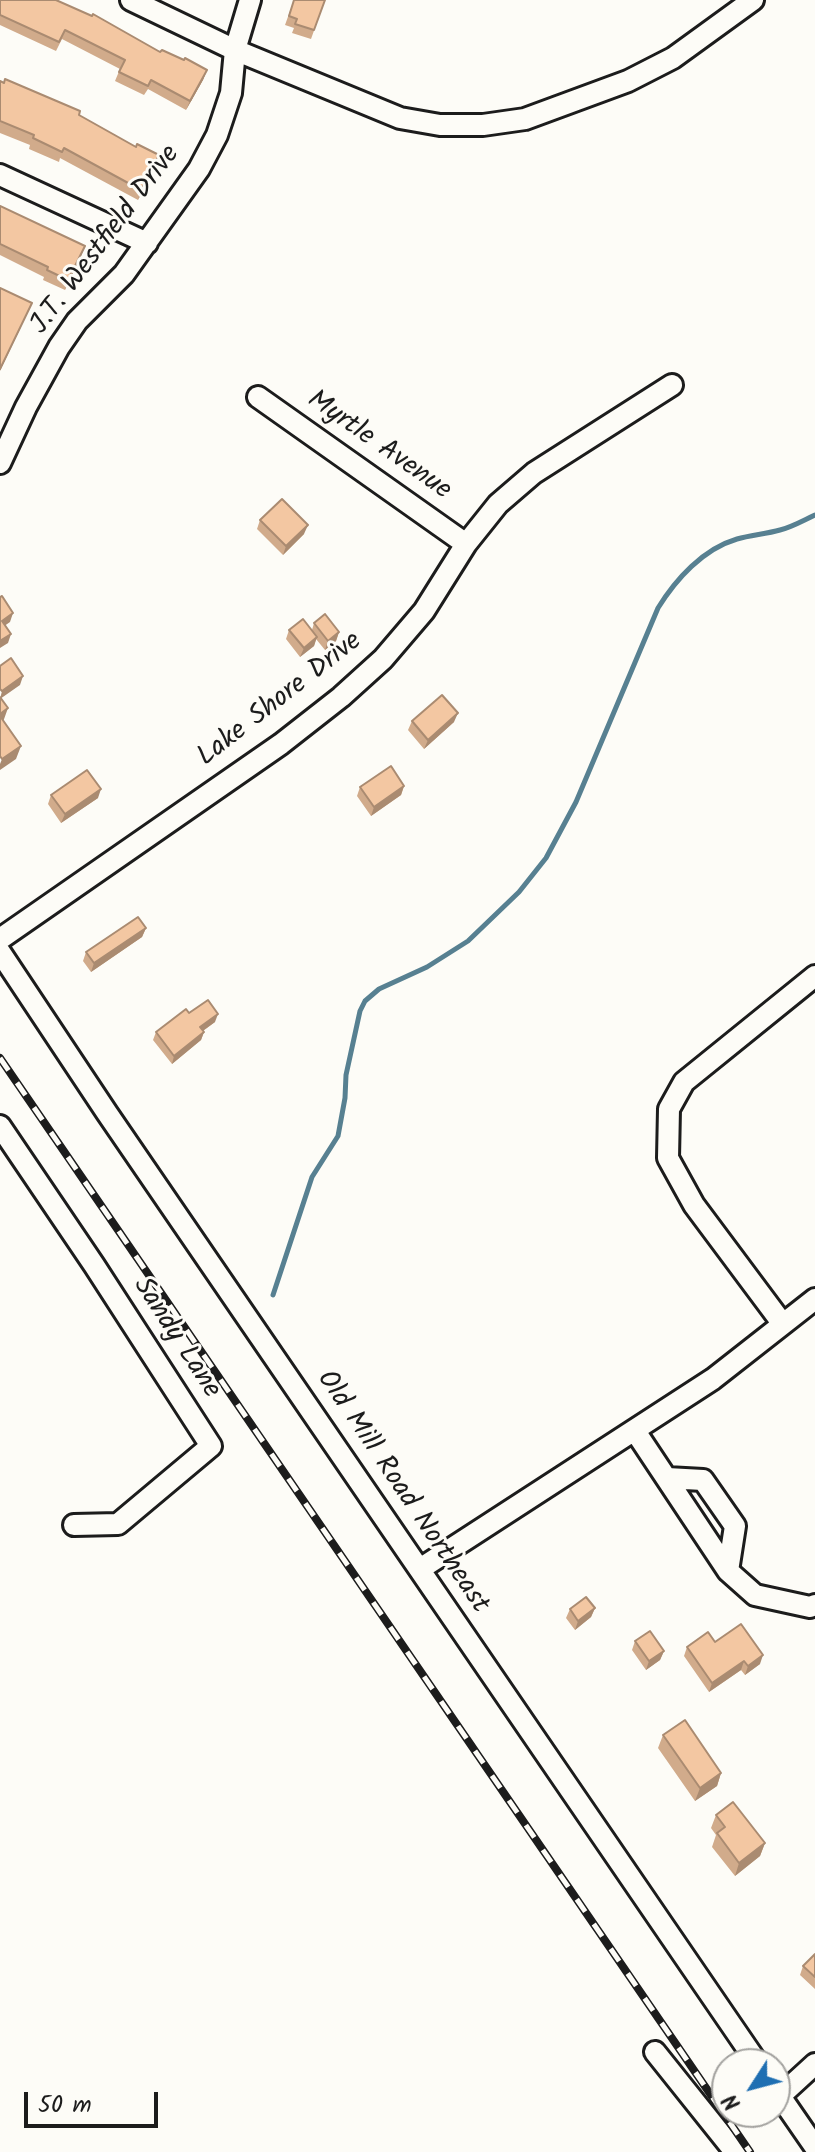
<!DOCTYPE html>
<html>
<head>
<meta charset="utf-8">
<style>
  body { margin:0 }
  #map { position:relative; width:815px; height:2152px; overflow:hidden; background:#fdfcf7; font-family:Kalam,sans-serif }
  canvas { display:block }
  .north { position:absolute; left:711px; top:2048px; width:80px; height:80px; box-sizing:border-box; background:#fdfcf7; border:2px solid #a3a29f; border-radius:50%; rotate:234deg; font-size:22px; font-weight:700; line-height:32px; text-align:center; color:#1c1c1c }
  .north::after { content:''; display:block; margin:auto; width:28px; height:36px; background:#1f6fb2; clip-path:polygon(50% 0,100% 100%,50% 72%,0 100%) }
  .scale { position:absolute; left:24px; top:2092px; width:134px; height:36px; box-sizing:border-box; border:4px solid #1c1c1c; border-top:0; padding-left:10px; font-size:24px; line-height:28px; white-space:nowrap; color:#1c1c1c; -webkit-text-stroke:6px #fdfcf7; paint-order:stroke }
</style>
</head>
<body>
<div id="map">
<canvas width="815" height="2152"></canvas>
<div class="north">N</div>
<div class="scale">50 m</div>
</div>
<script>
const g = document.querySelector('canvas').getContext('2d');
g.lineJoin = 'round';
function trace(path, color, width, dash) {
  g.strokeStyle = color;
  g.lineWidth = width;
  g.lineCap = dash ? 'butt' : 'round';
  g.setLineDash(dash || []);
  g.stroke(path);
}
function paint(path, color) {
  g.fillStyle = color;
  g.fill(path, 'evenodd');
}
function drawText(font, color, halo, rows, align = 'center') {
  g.font = font + ' Kalam,sans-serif';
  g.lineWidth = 6;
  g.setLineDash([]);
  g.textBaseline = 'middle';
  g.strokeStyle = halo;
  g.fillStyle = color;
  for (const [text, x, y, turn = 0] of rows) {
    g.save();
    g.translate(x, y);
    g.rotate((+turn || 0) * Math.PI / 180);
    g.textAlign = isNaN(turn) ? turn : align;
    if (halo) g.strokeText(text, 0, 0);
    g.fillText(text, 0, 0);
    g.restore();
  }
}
const stream = new Path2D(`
  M273 1295 312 1177 338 1136 345 1098 346 1075 360 1011 365 1001 379 989 427 967 468 941 519 892 546 858 576 802 658 608C676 579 703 549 737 539 751 535 766 534 780 530 792 527 804 520 815 515`);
const street = new Path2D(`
  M131 0 235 50 400 118 440 125H483L525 119 628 81 673 58 753 0
  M0 175 147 243
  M258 397 466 544
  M0 463 26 407 59 347 77 321 124 274 199 169 217 135 231 93 235 50 250 0
  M0 939 281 744 341 697 383 659 424 611 466 544 498 504 534 473 672 385
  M0 952 107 1113 758 2064
  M0 1126 94 1265 211 1446 118 1524 74 1525
  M782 1323 694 1205 668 1158 669 1109 684 1082 815 976
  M635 1431 728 1571 755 1595 810 1607 815 1605
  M667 1478 703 1480 735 1526 728 1571
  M420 1569 713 1379 815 1299
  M655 2052 735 2152
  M775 2089 815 2147
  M780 2096 815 2064`);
const rail = new Path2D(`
  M0 1058 750 2152`);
const wall = new Path2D(`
  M0 0 160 52 207 70 203 80 186 110 148 89 144 95 115 81 120 69 62 39 56 51 0 25Z
  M294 0H325L311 39 292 33 294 28 285 25Z
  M0 81 79 115 155 166 138 200 60 158 59 162 29 149 30 145 0 133Z
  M0 206 81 256 65 290 43 280 44 277 0 255Z
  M260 520 304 534 283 555 257 529Z
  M314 623 339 632 336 641 325 650 316 639 314 646 300 657 286 639 289 630H312Z
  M412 721 454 722 424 749 408 730Z
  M404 786 401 795 371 816 357 796 360 787Z
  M51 795 98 798 61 823 48 804Z
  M146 928 142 937 91 972 83 961 86 952Z
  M189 1013 215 1022 203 1031 204 1032 201 1040 172 1064 153 1040 156 1032Z
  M595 1608 591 1617 575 1630 566 1618 570 1609Z
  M635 1641 664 1651 660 1660 646 1670 632 1650Z
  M715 1642 760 1664 745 1675 741 1670 709 1692 684 1656 687 1647Z
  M663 1735 721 1773 717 1786 695 1801 658 1748Z
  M716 1815 765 1843 760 1856 735 1876 712 1847 716 1835 711 1828Z
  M815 1954V1989L800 1975 803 1966Z`);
const shadedWall = new Path2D(`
  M207 70 203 80 186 110 190 101Z
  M159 155 155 166 138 200 141 190Z
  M85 246 81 256 65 290 68 280Z
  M32 303 28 312 0 371V369Z
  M308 525 304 534 283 555 286 546Z
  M13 613 10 622 0 629 2 621Z
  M339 632 336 641 325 650 328 641Z
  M11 634 8 643 0 648V641Z
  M317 637 314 646 300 657 304 648Z
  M23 676 20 685 0 699 2 691Z
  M8 708 3 722 0 724V714Z
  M458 713 454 722 424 749 428 740Z
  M21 746 16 759 0 770V764L2 759Z
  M404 786 401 795 371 816 374 807Z
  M101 789 98 798 61 823 65 814Z
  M146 928 142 937 91 972 94 963Z
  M218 1014 215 1022 197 1035 200 1027Z
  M204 1032 201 1040 172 1064 174 1056Z
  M595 1608 591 1617 575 1630 578 1621Z
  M664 1651 660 1660 646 1670 649 1661Z
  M763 1655 760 1664 745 1675 748 1666Z
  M744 1661 741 1670 709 1692 712 1683Z
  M721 1773 717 1786 695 1801 700 1788Z
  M765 1843 760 1856 735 1876 739 1863Z`);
const building = new Path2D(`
  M0 0H56L92 16 93 14 160 52 162 50 184 60 185 58 207 70 190 101 151 80 148 86 119 72 125 60 65 30 59 42 0 15Z
  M294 0H325L314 30 295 24 297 19 289 16Z
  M5 79 80 111 79 115 136 147 137 144 159 155 141 190 64 148 62 152 33 138 34 135 0 121V81L4 83Z
  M0 206 85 246 68 280 47 270 48 267 0 244Z
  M0 288 32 303 0 369Z
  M282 499 308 525 286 546 260 520Z
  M2 596 13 613 2 621 11 634 0 641V597Z
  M325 614 339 632 328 641 314 623Z
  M303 619 317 637 304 648 289 630Z
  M11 658 23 676 2 691 0 689V666Z
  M442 695 458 713 428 740 412 721Z
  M0 697 8 708 0 714Z
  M0 716 21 746 2 759 0 756Z
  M391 766 404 786 374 807 360 787Z
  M87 770 101 789 65 814 51 795Z
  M138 917 146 928 94 963 86 952Z
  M208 1000 218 1014 200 1027 204 1032 174 1056 156 1032 186 1009 189 1013Z
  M586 1597 595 1608 578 1621 570 1609Z
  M741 1624 763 1655 748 1666 744 1661 712 1683 687 1647 708 1632 715 1642Z
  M650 1631 664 1651 649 1661 635 1641Z
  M685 1720 721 1773 700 1788 663 1735Z
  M733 1802 765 1843 739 1863 717 1833 725 1827 716 1815Z
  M815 1954V1977L803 1966Z`);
const streetNames = [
  ["J.T. Westfield Drive",107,241,-53],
  ["Myrtle Avenue",378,447,35],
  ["Lake Shore Drive",281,701,-38],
  ["Sandy Lane",175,1339,57],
  ["Old Mill Road Northeast",401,1493,56]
];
trace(stream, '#578091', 5);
trace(street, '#1c1c1c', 26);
trace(street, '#fdfcf7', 20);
trace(rail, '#1c1c1c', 8);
trace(rail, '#fdfcf7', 5, [15]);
paint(wall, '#d1ab8b');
paint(shadedWall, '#aa8b71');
paint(building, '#f3c7a2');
trace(building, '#aa8b71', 2);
drawText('28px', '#1c1c1c', '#fdfcf7', streetNames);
</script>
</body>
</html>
